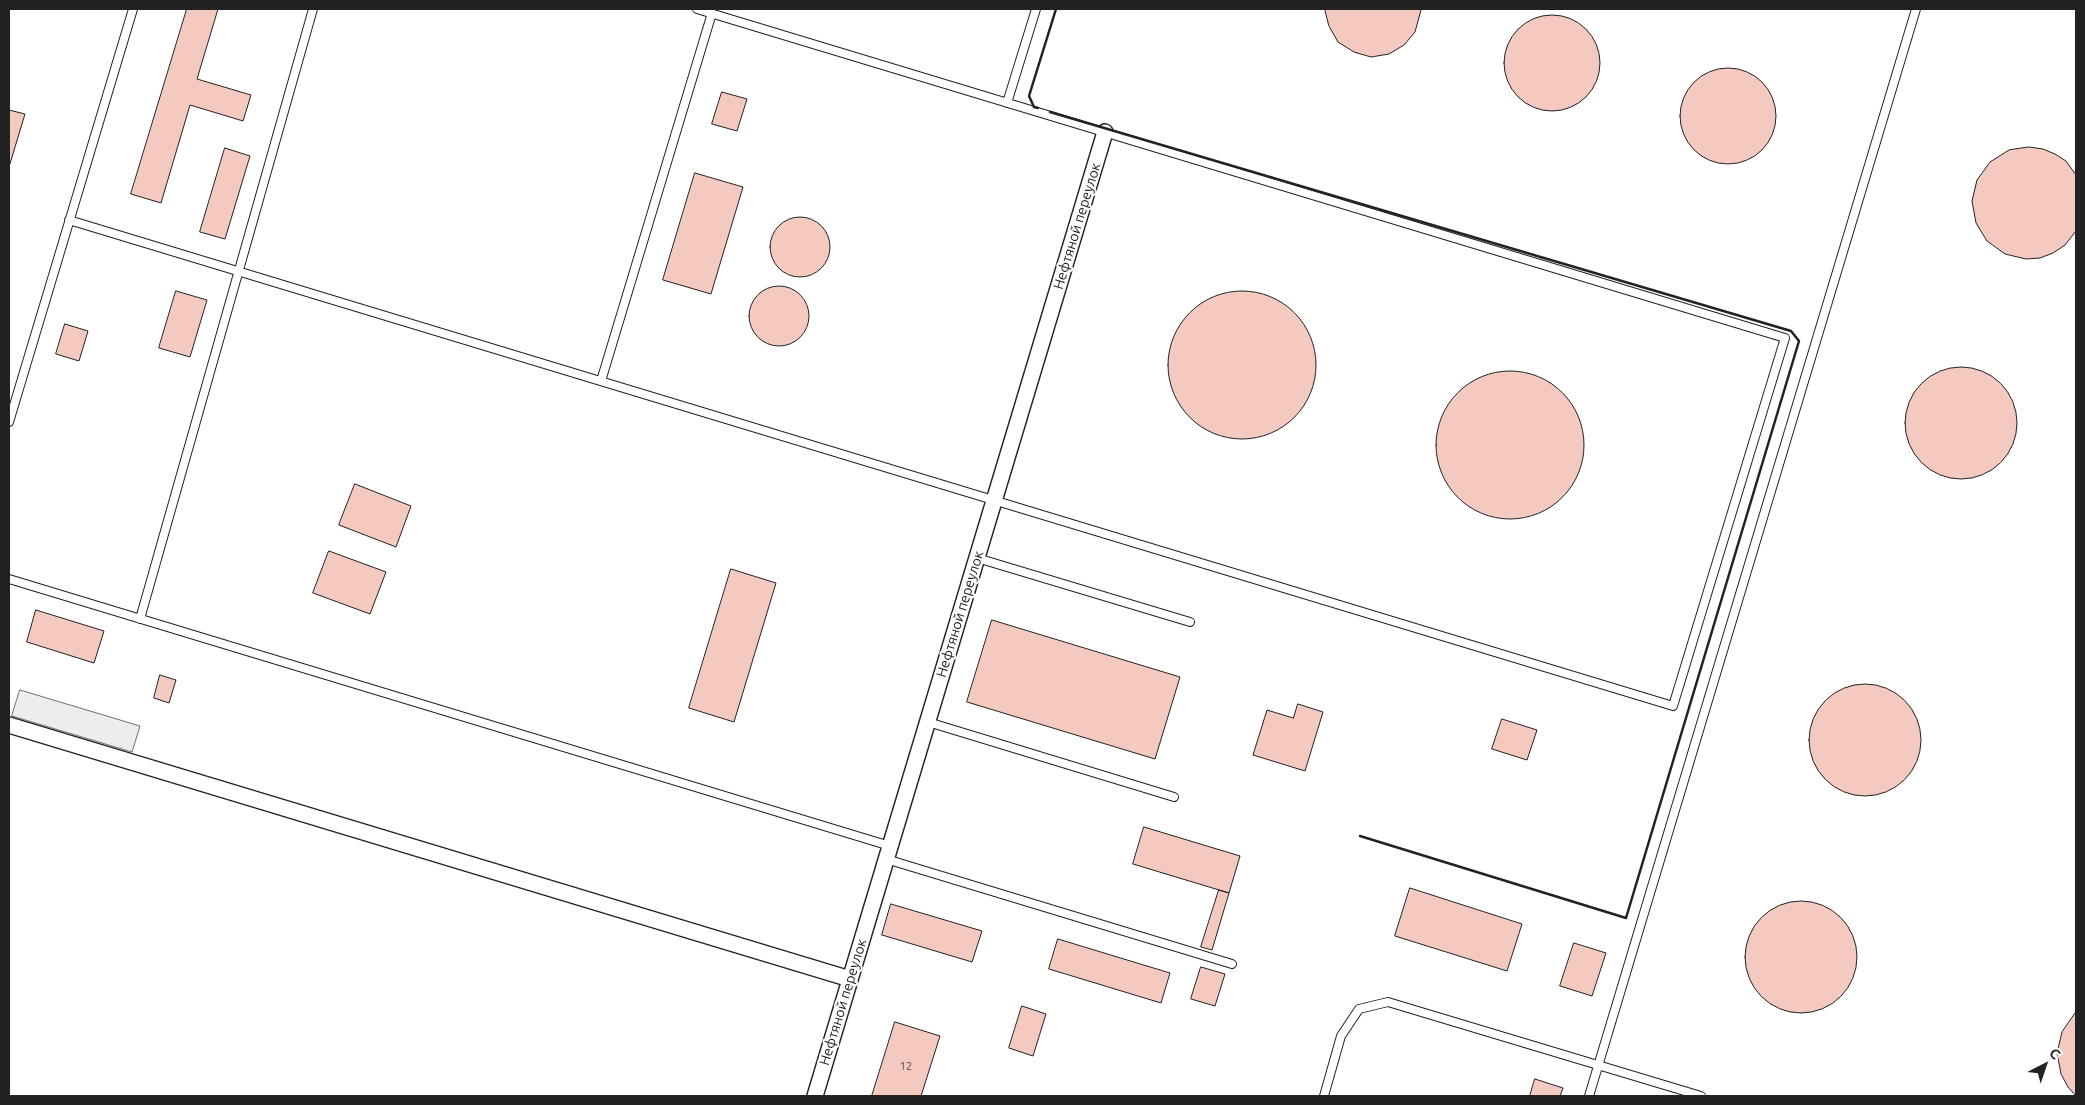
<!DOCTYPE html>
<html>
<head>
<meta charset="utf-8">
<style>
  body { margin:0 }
  #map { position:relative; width:2085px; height:1105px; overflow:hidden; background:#fff; font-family:Ubuntu,sans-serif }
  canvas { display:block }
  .frame { position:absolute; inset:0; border:10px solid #222; pointer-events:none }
  .north { position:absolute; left:2020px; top:1040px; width:50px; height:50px; -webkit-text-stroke:4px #fff; paint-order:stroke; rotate:41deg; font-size:14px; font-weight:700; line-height:20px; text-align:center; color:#222 }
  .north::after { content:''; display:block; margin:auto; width:18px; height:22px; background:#222; clip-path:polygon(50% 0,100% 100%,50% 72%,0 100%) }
</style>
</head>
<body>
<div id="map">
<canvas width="2085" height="1105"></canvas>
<div class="frame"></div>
<div class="north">С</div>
</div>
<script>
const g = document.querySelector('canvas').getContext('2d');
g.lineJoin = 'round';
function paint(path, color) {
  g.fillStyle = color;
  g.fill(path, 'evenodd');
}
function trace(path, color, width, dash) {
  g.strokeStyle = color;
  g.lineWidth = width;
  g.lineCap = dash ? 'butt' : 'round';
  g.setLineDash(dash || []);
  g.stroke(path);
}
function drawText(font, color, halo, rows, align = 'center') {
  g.font = font + ' Ubuntu,sans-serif';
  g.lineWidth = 4;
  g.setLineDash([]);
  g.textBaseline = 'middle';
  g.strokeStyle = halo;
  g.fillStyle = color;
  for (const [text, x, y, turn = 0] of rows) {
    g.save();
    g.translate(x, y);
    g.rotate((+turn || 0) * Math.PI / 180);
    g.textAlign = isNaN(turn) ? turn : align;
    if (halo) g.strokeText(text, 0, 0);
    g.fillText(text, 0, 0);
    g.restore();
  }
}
const parking = new Path2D(`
  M20 690 140 726 132 752 12 716Z`);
const building = new Path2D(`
  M187 9H218L197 79 251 95 243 121 190 105 161 203 131 194Z
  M1325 9H1421V10L1415 32 1404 45 1389 54 1371 57 1354 52 1338 42 1329 26Z
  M1504 63a48 48 0 1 1 96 0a48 48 0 1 1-96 0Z
  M1680 116a48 48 0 1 1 96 0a48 48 0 1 1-96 0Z
  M722 92 747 99 737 131 712 124Z
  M9 110 25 114 9 167Z
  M2029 147 2043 149 2055 154 2066 161 2076 175V231L2065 245 2053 253 2040 258 2026 259 2005 254 1987 241 1976 223 1972 201 1977 180 1990 162 2009 150Z
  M225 148 250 156 225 239 200 232Z
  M695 173 743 187 711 294 663 280Z
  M770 247a30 30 0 1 1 60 0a30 30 0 1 1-60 0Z
  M749 316a30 30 0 1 1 60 0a30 30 0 1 1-60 0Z
  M1168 365a74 74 0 1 1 148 0a74 74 0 1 1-148 0Z
  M176 291 207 300 190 357 159 348Z
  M65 324 88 331 79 361 56 354Z
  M1905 423a56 56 0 1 1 112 0a56 56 0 1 1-112 0Z
  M1436 445a74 74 0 1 1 148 0a74 74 0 1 1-148 0Z
  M355 484 411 506 396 547 339 525Z
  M329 551 386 572 370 614 313 593Z
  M731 569 776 583 734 722 689 708Z
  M36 610 104 631 94 663 27 642Z
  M992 620 1180 677 1155 759 967 702Z
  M160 675 176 680 169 703 154 698Z
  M1809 740a56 56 0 1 1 112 0a56 56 0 1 1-112 0Z
  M1298 704 1323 712 1305 771 1253 755 1267 710 1293 718Z
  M1502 719 1537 730 1527 760 1492 749Z
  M1144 827 1240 856 1229 893 1133 864Z
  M1410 888 1522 924 1507 971 1395 936Z
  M1219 890 1229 893 1212 950 1201 947Z
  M1745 957a56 56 0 1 1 112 0a56 56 0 1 1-112 0Z
  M891 904 982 931 972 962 882 935Z
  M1058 939 1170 973 1161 1003 1049 969Z
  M1574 943 1606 953 1592 996 1560 986Z
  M1201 967 1225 974 1215 1006 1191 999Z
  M1022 1006 1046 1014 1033 1056 1009 1048Z
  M2076 1012V1096L2068 1087 2061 1074 2057 1053 2062 1032Z
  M895 1022 940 1036 921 1096H872Z
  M1535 1079 1563 1088 1560 1096H1530Z`);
const lane = new Path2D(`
  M1007 103 1036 9
  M69 220 1673 706 1785 338 697 9
  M601 381 712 13
  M9 422 133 9
  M977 558 1190 622
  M9 579 890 846
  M140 619 313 9
  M928 722 1174 797
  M886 859 1232 964
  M1324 1096 1341 1036 1359 1009 1388 1002 1701 1096
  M1589 1096 1916 9`);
const street = new Path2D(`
  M9 725 850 979
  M815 1096 1105 132`);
const wall = new Path2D(`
  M1038 108 1034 107 1029 96 1056 9
  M1050 112 1791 331 1799 341 1626 918 1360 836`);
const numberNames = [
  ["12",906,1066]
];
const streetNames = [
  ["Нефтяной переулок",1077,226,-73],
  ["Нефтяной переулок",960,614,-73],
  ["Нефтяной переулок",843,1002,-73]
];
paint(parking, '#ededed');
trace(parking, '#6f6f6f', 1);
paint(building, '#f3c9c0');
trace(building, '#222', 1);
trace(lane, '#222', 10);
trace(street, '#222', 18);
trace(lane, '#fff', 8);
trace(street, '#fff', 15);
trace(wall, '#222', 2.5);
drawText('11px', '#564c4a', null, numberNames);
drawText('14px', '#222', '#fff', streetNames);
</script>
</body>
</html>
